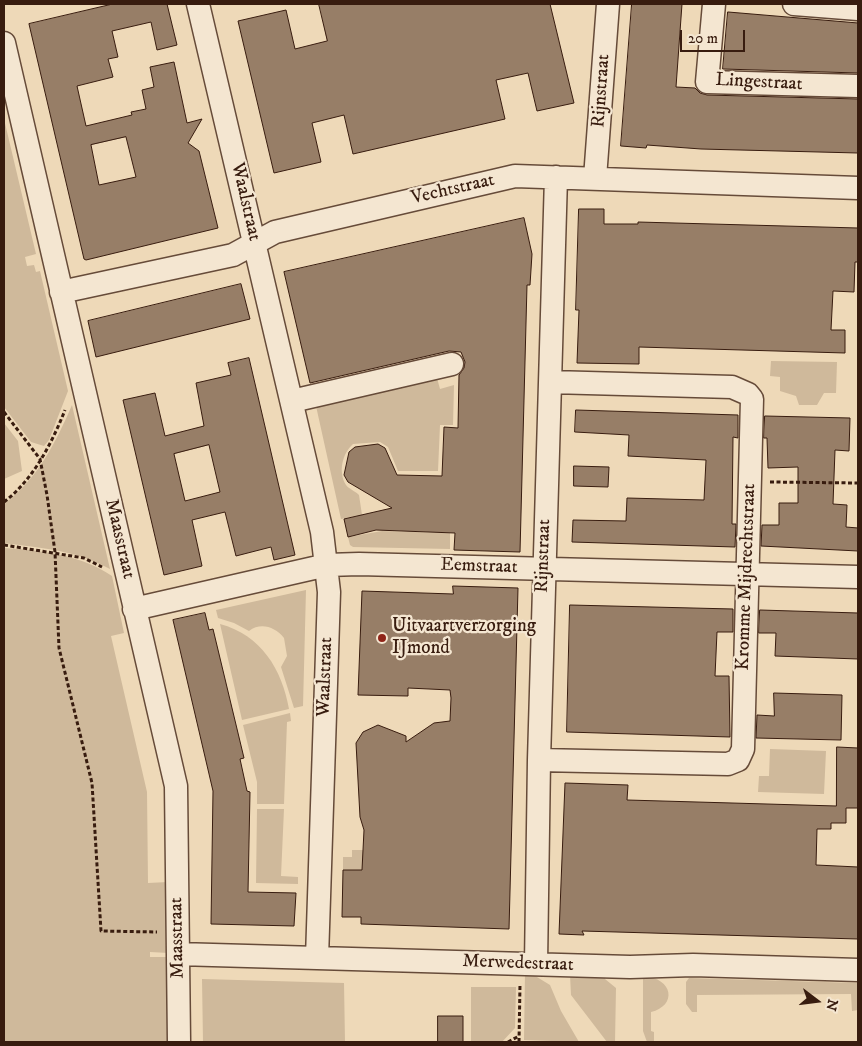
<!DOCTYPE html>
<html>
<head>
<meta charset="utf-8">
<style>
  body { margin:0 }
  #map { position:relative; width:862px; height:1046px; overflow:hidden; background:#eed9b8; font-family:"IM FELL DW Pica",serif }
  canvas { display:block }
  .frame { position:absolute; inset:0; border:5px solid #381c0f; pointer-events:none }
  .north { position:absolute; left:792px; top:976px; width:50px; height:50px; -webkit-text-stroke:4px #f4e6d1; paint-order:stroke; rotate:105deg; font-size:14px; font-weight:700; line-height:20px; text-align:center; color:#381c0f }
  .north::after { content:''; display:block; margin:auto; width:18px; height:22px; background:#381c0f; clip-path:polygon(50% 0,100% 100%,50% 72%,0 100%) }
  .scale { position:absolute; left:680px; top:30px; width:65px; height:22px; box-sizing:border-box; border:2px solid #381c0f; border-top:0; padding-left:6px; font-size:15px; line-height:18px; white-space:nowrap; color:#381c0f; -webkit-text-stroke:4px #f4e6d1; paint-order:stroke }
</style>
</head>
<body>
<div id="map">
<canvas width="862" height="1046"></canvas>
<div class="frame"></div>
<div class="north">N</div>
<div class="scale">20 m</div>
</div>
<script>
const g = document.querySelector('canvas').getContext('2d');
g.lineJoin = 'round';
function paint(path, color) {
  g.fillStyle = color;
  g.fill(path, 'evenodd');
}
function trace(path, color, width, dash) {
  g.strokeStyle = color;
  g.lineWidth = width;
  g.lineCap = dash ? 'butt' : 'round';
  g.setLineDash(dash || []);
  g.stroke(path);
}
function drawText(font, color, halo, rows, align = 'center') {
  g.font = font + ' "IM FELL DW Pica",serif';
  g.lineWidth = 4.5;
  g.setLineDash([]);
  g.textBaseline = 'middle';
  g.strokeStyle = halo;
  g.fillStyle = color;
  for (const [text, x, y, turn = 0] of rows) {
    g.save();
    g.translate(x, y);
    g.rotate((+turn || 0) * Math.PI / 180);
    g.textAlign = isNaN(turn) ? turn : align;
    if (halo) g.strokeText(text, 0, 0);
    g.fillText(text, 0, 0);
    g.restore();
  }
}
const green = new Path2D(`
  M4 119 36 254 25 257 27 266 34 265 36 272 40 271 68 391 49 440 44 446 31 442 4 407Z
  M771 361 837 362 836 393H824L817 405H799L796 396 780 391V377L770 376Z
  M437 378 440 389 454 385 453 425H440L438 471H398L388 447 380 442 353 444C342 454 338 472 346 485 349 489 355 491 359 495L362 515 341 519 316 406Z
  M72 405 110 569C76 550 41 548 4 543V504C37 480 56 442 72 405Z
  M4 423 18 441 22 471 4 479Z
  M382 531 450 533V549L353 547 350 545 348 537Z
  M4 548C41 550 81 555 112 576L124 633 111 636 147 792 148 883 168 882 169 953 150 952V957H169V1042H4Z
  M306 590 303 706 294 708 281 667 287 656 284 638C275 627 261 622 249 631L234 623 218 618 216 610Z
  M220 624C261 635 282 669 289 709L242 720Z
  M290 713 291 721 287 722 284 804H257V782L243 725Z
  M770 749 826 751 824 794 758 792 759 776H769Z
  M257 809H284L281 876 298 877V884L256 883Z
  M352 850H363V870H343V857H352Z
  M525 973 532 974 550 985 561 1011 579 1042 524 1040Z
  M570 975H605V979L616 988 615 1042H607L571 995Z
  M643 976C674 978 677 1006 651 1012V1031L654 1032V1042H647L643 1031Z
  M689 978 858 983V1010L852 1011 851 994 697 995V1012H692L686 1004V982Z
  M202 979 344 983 345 1042H203Z
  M471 987H516L515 1028 502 1042H471Z`);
const building = new Path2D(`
  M113 4H167L177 45 157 50 151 22 112 31 118 57 108 59 113 77 77 86 86 126 132 115 131 112 146 109 142 90 154 87 150 67 174 62 187 123 202 119 188 143 199 151 218 228 86 260 84 259 29 24ZM126 137 136 177 99 185 91 145Z
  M319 4H550L574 103 537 111 528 73 496 80 505 119 353 154 344 115 312 123 321 162 274 173 238 21 286 10 295 49 327 41Z
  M632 4H682L676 87 695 88 700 93 707 95 858 99V153L701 149 647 145 646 148 621 146Z
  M728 12 858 23V73L723 69Z
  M579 209H604V224H638V222L858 228V262H855L854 292 833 291 831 330H845V353L639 347V364L577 363 579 310H576Z
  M524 218 532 254 530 285H527L520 552 454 550 455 533 376 530 348 537 344 519 392 508 348 482 344 475 349 452 355 447 378 444 385 448 397 475 442 476 444 427 458 428 459 375 464 368 465 362 461 352 449 351 310 383 284 272Z
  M241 284 250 319 96 357 88 321Z
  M249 358 295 555 274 560 271 547 236 556 225 512 192 520 202 566 164 575 123 400 155 393 165 436 204 426 196 383 231 375 228 363ZM209 445 220 492 185 501 174 454Z
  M576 410 738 415V438L733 437 732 524H736L735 547 572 542 573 520 626 521 627 498 704 500 706 460 628 456 629 435 575 432Z
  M765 416 850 418 849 451 835 450 833 504 847 505 846 527 858 528V551L761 546 762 525H779V503H798V467L768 468 767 438H764Z
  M574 466 609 467 608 487 574 486Z
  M453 586 518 588 509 929 361 924V917H342L343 870H362L364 830 360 817 356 743 363 732 378 725 406 736V742L434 723 450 721 451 698 450 690 408 688V696L358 695 362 591 453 594Z
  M570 605 733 609V632H717L715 676H729L730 737 567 732Z
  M760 610 858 613V659L775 656 776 633H759Z
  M205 613 209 630 213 629 244 758 240 759 247 791 250 792 248 892 296 893 294 926 211 924 213 791 173 620Z
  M774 693 842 695 841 740 756 738 757 715 774 716Z
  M837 747 858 748V808H846V823H831V829H817L816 865 858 867V939L582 931 584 935 559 934 565 783 628 785 627 800 836 806Z
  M438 1016H463V1042H438Z`);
const path = new Path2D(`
  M4 412 40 459 47 495 55 552 59 648 92 783 101 931 157 932
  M770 482 858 483
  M4 502C33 480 52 443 65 410
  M4 545 84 558 102 567
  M508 1042 519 1036
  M519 1042 520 984`);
const minor = new Path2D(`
  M198 4 322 532 329 592 317 958
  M714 4 707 82 858 86
  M794 4 858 9
  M4 43 176 786 179 1042
  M595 178 608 4
  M61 292 233 255 275 232 515 176 858 188
  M292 401 452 364
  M134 609 327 565 359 564 858 577
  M539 760 728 764 738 760 743 749 752 399 748 394 732 387 551 382
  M178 954 630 967 693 965 858 970
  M536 964 539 760 556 177`);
const markers = [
  [382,638,5,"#8f2418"]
];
const streetNames = [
  ["Lingestraat",759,83,3],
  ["Rijnstraat",602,91,-86],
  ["Vechtstraat",453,190,-13],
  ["Waalstraat",245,202,77],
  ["Maasstraat",119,539,77],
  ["Rijnstraat",544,556,-88],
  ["Eemstraat",479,567,2],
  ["Kromme Mijdrechtstraat",747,577,-88],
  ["Waalstraat",326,677,-88],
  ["Maasstraat",178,938,-91],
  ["Merwedestraat",518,964,2]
];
const poiNames = [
  ["Uitvaartverzorging",392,627],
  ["IJmond",392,649]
];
paint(green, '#cfb99b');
paint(building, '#977e67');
trace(building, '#381c0f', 1);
trace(minor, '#664b39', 25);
trace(path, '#381c0f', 3, [4, 2.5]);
trace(minor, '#f4e6d1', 22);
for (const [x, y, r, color] of markers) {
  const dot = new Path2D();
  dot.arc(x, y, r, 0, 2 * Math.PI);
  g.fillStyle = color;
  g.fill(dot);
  trace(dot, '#f4e6d1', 2);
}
drawText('19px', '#381c0f', '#f4e6d1', streetNames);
drawText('19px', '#381c0f', '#f4e6d1', poiNames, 'left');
</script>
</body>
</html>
